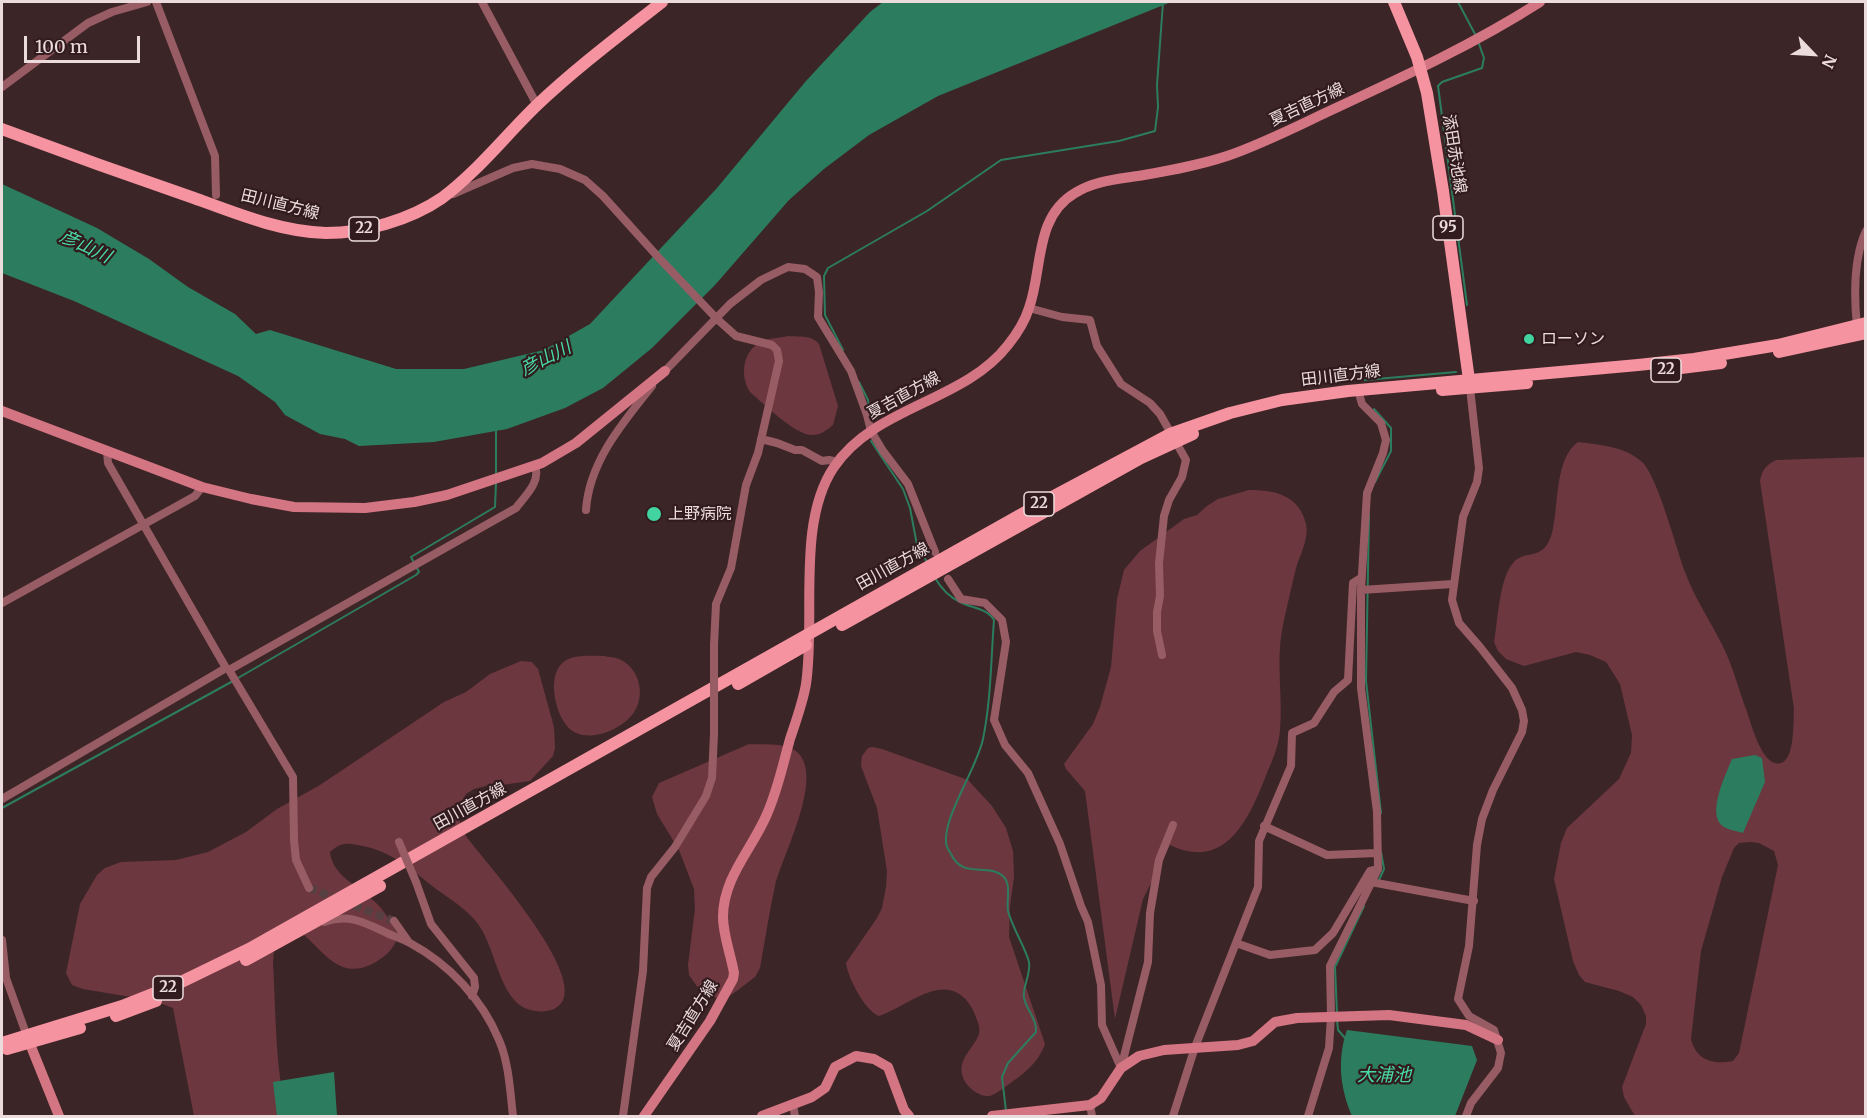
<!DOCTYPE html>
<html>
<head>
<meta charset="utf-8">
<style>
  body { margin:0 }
  #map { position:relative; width:1867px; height:1118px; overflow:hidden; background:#3c2527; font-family:Merriweather,serif }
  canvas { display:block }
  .frame { position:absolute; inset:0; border:3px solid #ebdbdd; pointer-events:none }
  .north { position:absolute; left:1783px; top:24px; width:60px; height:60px; -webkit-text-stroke:4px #311b1e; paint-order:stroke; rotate:115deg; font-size:16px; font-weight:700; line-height:24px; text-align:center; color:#ebdbdd }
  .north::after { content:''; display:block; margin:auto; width:21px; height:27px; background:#ebdbdd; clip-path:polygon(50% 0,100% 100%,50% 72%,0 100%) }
  .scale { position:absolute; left:24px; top:36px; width:116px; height:27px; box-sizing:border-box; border:3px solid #ebdbdd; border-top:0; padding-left:8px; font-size:18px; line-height:21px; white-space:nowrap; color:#ebdbdd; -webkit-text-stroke:4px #311b1e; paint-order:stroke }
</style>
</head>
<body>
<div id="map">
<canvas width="1867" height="1118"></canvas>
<div class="frame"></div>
<div class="north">N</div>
<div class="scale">100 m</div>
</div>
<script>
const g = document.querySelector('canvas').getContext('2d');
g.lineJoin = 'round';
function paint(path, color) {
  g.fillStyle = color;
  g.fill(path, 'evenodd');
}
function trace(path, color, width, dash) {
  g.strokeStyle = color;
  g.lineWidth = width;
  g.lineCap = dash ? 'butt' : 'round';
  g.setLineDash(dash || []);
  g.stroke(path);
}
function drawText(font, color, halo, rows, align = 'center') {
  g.font = font + ' Merriweather,"Noto Sans JP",serif';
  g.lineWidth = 4.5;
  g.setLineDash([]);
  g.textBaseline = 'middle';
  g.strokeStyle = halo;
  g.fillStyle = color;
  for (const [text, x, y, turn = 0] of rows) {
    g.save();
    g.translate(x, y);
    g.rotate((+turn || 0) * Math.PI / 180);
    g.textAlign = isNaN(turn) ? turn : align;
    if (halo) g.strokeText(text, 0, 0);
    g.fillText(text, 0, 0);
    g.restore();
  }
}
const green = new Path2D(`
  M788 336C799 337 812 335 819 344L838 406 833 425C827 430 821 435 812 435 795 435 764 404 750 392 740 376 742 353 760 342 768 338 780 338 788 336Z
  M1578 442C1600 445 1625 446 1642 462 1658 477 1676 548 1685 572 1695 600 1714 626 1726 653 1734 671 1739 690 1746 709 1751 723 1760 759 1775 763 1796 769 1793 720 1794 709L1760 481C1762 470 1766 465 1776 460L1865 457V1116H1635L1624 1097 1622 1087 1646 1024V1016L1641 1005 1633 997 1619 991 1585 982 1579 975 1573 961 1554 879 1561 843 1567 828 1619 779 1631 753 1632 735 1620 684 1606 662 1590 655 1576 652 1524 666 1506 659 1498 651 1494 642C1498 621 1499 577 1514 562 1526 549 1544 562 1552 533 1559 507 1554 459 1578 442ZM1750 842 1759 843 1774 851 1778 865 1739 1053 1733 1061C1713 1065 1696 1060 1691 1039L1701 951 1722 877 1734 848 1739 843Z
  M1249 490C1275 490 1299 495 1306 524 1309 539 1300 555 1296 568 1291 589 1286 610 1282 630 1276 663 1283 697 1280 730 1279 747 1271 763 1265 778 1248 821 1225 871 1170 845L1143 899 1115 1019 1085 791 1066 769 1064 764 1093 724 1100 707 1111 667 1117 599 1124 570 1140 551 1184 519 1197 515 1207 506 1218 499Z
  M603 656C609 657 616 657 621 660 641 670 646 698 632 715 617 733 579 747 564 722 553 705 546 666 571 658 581 655 594 656 603 656Z
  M521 661 532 662 538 669 554 727 555 748 553 756 530 781 502 785H489L474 789 466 794 458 810C459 819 461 828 466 836 482 859 601 988 554 1009 542 1014 525 1011 516 1002 497 982 494 946 478 924 468 910 450 899 436 889 413 871 393 852 363 846 349 843 341 841 330 852 332 875 358 886 374 901 384 910 393 924 398 937 393 950 384 958 372 964 340 980 325 953 304 935L274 950 273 963C276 1014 275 1066 287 1116H194L173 1008 155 1001 83 989 72 985 66 973 80 904 97 875 105 868 121 862 176 860 208 852 246 832 277 809 320 785 444 702 466 692 490 674Z
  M749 744C764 745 787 742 798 753 824 779 782 856 775 886 769 913 765 941 760 968L755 977 738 990 728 997 720 998 711 997 701 992 689 975 688 965 695 909 694 889 679 850 657 814 652 797 659 783Z
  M872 747 882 749 968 780 992 806 1006 828 1013 851 1014 877 1010 906 1009 937 1045 1044C1038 1064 1022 1075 1005 1087 1000 1090 995 1095 989 1096 980 1097 968 1088 964 1080 955 1060 973 1050 979 1034 980 1029 979 1025 977 1020 972 1003 959 986 938 990 921 992 897 1010 879 1016 865 1011 848 978 846 963L877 918 882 908 886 887 887 871 877 808 861 766 862 756 868 748Z`);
const water = new Path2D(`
  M883 2H1171L938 96 869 135 824 169 789 200 715 285 652 348 603 388 565 408 507 429 434 442 359 446 345 439 320 434 285 415 275 402 238 376 74 301 2 273V184L97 228 149 259 188 287 235 314 256 334 270 330 396 369H464L544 350 590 324 717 188 806 81 870 12Z
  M1755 755 1762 758 1765 782 1743 833C1737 831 1729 830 1724 827 1705 816 1726 774 1732 759Z
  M1347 1030 1472 1046 1477 1060 1455 1116H1352C1340 1088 1337 1059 1347 1030Z
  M334 1072 337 1116H277L273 1082Z`);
const stream = new Path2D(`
  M1458 2 1476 36
  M1467 305 1438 86 1442 82 1482 68 1484 58 1478 41
  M843 350 825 315 824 276 828 268 927 211 1001 160 1119 141 1155 131 1158 107 1157 85 1163 2
  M1365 380 1456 372
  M859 382 868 400 870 413
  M1374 409 1391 428V451L1375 482
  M871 441 903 489 910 508 917 545 927 562
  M496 474V429
  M1369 514 1366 681 1381 813
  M935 578C941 588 949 597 960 602 971 608 987 608 994 620 991 659 991 700 983 739 977 768 944 815 946 842 946 846 949 851 951 854 963 880 987 862 1003 876 1012 885 1006 901 1008 911 1012 927 1026 949 1029 962 1031 975 1022 987 1024 998 1027 1011 1037 1019 1036 1032L1008 1063 1002 1077 1006 1111
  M238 678 416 575 419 572 411 557 495 507 496 483
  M2 808 233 681
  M1379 880 1384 869 1381 852
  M1337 1014 1335 967 1364 906
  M1337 1019 1338 1030 1345 1038`);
const streetTunnel = new Path2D(`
  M309 888 394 921`);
const street = new Path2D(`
  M156 2 215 156 216 195
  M482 2 537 105
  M2 87 88 23 112 12 147 2
  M453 194 513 168 532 164 560 169 585 180 603 196 659 258 717 319 736 336 772 345 777 350 779 361 758 453 746 485 731 568 716 604 714 645
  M1029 308 1062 317 1090 320 1097 346 1121 384 1150 403 1160 414 1186 460 1182 477 1169 500 1164 516 1159 563 1160 596 1157 612V631L1162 655
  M1857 327C1854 297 1853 259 1866 231
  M662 374 730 304 761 280 788 267 805 269 817 277 819 292 818 317 851 371 867 415 871 431 883 451 908 484 935 552
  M761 439 777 443 795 450H802L822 461 829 460 838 462
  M107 451 108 463 226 668 229 670 293 777 294 840 296 860 309 888
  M586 510C589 462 623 422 652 386
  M948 579 961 599 985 603 1002 620 1006 642 994 720 1005 745 1028 773 1060 844 1081 906 1088 922 1101 985 1102 1025 1121 1068
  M1361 590 1453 584
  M2 603 195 496 202 487
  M229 670 516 508C525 496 541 482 535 466
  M2 799 226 668
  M1264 826 1327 855 1377 853
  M416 882 431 924 474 978 475 987 472 996
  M1371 882 1474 901
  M394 921 408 941
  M324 922C350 913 365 923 389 934 396 937 403 939 410 943 449 964 482 999 499 1040 509 1063 510 1091 513 1116
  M2 940 6 978 28 1039
  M1236 943 1270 955 1315 950 1333 933 1370 871 1378 869
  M1121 1068 1148 962 1150 913 1159 860 1173 825
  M793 1105 795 1116
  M1090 1105 1092 1116
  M623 1116 643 971 647 888 651 877 675 847 706 796 712 778 714 734
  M1173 1116 1195 1047 1258 887 1259 841 1291 766 1292 733 1314 723 1334 692 1348 680 1353 583 1361 578
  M1308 1116 1329 1048 1331 1016 1330 966 1378 869 1377 812 1361 688V590L1367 493 1383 453 1386 440 1381 423 1362 404 1360 397
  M1466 1116 1471 1103 1498 1068 1501 1053 1494 1030 1469 1016 1458 999 1469 946 1477 845 1482 819 1493 790 1522 732 1524 721 1522 710 1512 688 1480 647 1459 623 1452 600 1463 517 1477 482 1479 468 1470 388`);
const secondary = new Path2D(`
  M2 411 202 487 251 499 294 507 365 508 414 502 447 495 542 463 576 443 665 371
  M30 1044 59 1116
  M644 1116 710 1021 733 979 734 973C731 955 723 935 723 917 723 877 753 848 767 814 778 789 783 764 790 739 796 721 803 702 806 684 816 618 796 523 834 467 875 406 964 402 1008 345 1016 335 1025 321 1029 308 1043 269 1034 217 1075 193 1095 180 1121 179 1144 175 1172 170 1200 165 1227 156 1265 143 1301 124 1338 107 1407 75 1476 43 1540 2
  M762 1116 812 1097 825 1088 835 1067 856 1056 874 1059 888 1067 904 1110 909 1116
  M992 1116 1090 1105 1101 1098 1121 1068 1139 1056 1164 1050 1238 1045 1253 1041 1275 1022 1297 1018 1389 1015 1466 1025 1498 1040`);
const primary = new Path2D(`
  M1394 2 1417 57 1427 93 1443 191 1470 387
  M2 129C66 153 130 176 194 198 235 213 281 232 326 233 364 233 410 220 442 198 477 172 505 136 536 106 575 69 620 35 662 2
  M1779 352 1866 333
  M1657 371 1721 363
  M1442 390 1527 383
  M842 625 1141 458 1193 434
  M738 684 806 645
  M246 960 380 886
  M116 1016 156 1001
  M2 1043 122 1006 175 985 249 949 1052 497 1170 434 1230 413 1282 400 1348 391 1638 365 1694 359 1778 345 1866 323
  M7 1049 80 1028`);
const streetBridge = new Path2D(`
  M714 645V734
  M399 842 416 882`);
const markers = [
  [1529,339,6,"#41d4a1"],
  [654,514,8,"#41d4a1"]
];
const shields = [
  [1448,228,30],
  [364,229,30],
  [1666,370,30],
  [1039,504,30],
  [168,988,30]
];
const shieldNames = [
  ["95",1448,228],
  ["22",364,229],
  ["22",1666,370],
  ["22",1039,504],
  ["22",168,988]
];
const streetNames = [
  ["夏吉直方線",1307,105,-25],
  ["添田赤池線",1454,154,81],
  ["田川直方線",280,205,14],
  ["田川直方線",1341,376,-7],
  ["夏吉直方線",904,396,-29],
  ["田川直方線",893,567,-29],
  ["田川直方線",470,807,-29],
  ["夏吉直方線",693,1016,-58]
];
const poiNames = [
  ["ローソン",1541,339],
  ["上野病院",668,514]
];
const waterNames = [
  ["彦山川",85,247,25],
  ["彦山川",546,359,-27],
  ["大浦池",1384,1076]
];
paint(green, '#6c373f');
paint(water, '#2c7d5f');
trace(stream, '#2c7d5f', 2);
trace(streetTunnel, '#564042', 8, [8, 4]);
trace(street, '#985c64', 8);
trace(secondary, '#d47583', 10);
trace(primary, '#f593a0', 12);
trace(streetBridge, '#985c64', 8);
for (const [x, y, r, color] of markers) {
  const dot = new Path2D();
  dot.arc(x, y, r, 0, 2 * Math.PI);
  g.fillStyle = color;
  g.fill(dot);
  trace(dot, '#311b1e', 2);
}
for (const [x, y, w] of shields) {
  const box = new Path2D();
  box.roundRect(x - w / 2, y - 12, w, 24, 4.5);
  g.fillStyle = '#311b1e';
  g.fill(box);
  trace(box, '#ebdbdd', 1.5);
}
drawText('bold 15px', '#ebdbdd', null, shieldNames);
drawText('16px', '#ebdbdd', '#311b1e', streetNames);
drawText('16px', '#ebdbdd', '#311b1e', poiNames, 'left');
drawText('italic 18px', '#49dba7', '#311b1e', waterNames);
</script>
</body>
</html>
